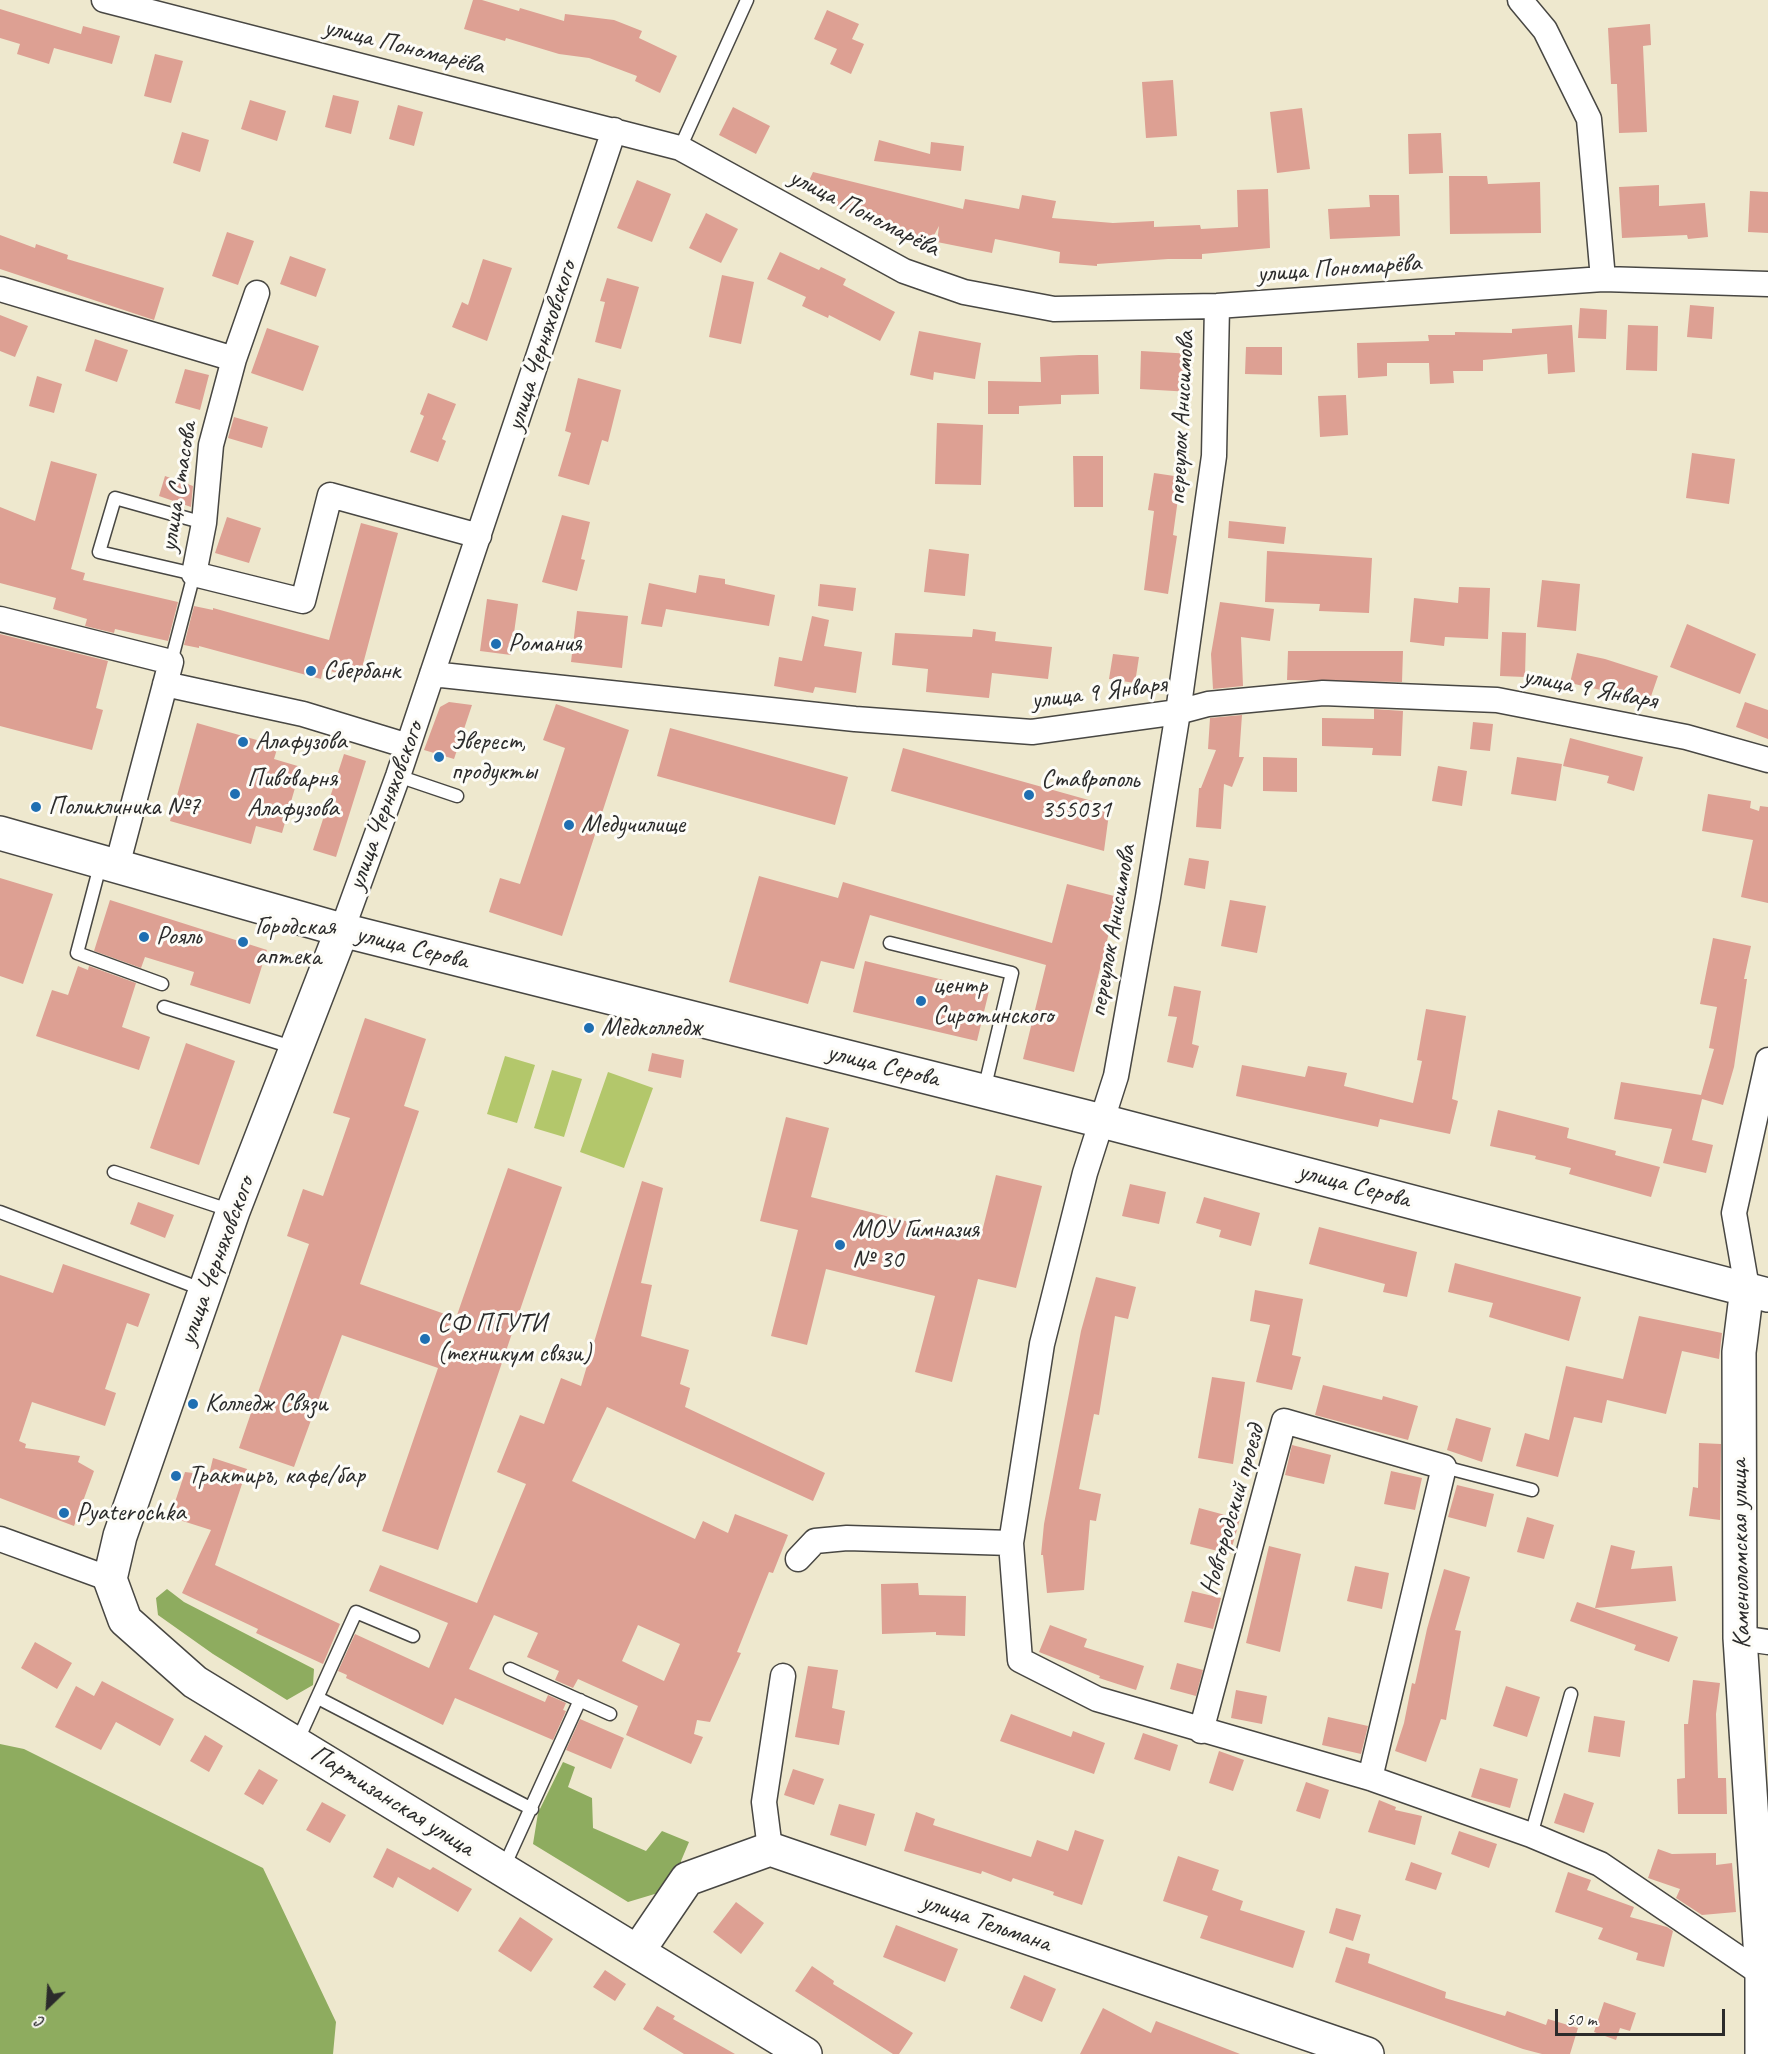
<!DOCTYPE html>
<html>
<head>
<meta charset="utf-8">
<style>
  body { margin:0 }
  #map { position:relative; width:1768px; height:2054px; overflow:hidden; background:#eee8ce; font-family:Caveat,sans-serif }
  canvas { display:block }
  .north { position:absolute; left:18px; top:1976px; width:60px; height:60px; -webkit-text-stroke:4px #fdfcf7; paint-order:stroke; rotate:205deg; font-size:16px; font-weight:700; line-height:24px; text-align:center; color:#2b2b2b }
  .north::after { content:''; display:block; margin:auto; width:21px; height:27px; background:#2b2b2b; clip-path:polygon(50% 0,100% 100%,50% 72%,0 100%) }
  .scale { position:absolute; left:1555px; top:2009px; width:170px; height:27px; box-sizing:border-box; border:3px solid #2b2b2b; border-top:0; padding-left:8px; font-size:18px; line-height:21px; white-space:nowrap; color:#2b2b2b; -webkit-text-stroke:4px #fdfcf7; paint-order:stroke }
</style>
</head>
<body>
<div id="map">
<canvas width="1768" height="2054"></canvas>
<div class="north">С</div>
<div class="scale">50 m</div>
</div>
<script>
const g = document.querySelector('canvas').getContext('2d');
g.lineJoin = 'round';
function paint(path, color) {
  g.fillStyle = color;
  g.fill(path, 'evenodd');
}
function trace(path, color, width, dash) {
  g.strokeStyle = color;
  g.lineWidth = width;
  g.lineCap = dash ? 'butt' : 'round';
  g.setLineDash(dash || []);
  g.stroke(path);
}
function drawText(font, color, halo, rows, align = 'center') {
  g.font = font + ' Caveat,sans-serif';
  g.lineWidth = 6;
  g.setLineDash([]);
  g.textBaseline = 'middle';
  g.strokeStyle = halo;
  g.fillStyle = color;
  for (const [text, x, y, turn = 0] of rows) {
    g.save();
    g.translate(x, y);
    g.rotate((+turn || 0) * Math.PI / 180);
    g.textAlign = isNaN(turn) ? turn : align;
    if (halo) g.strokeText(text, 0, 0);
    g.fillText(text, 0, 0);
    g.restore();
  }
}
const green = new Path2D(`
  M505 1056 535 1065 517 1123 487 1114Z
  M552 1070 582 1079 564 1137 534 1128Z
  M608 1072 653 1088 624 1168 580 1152Z`);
const forest = new Path2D(`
  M167 1589 184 1602 314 1669 313 1685 287 1700 213 1654 158 1615 156 1598Z
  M0 1744 24 1749 263 1868 336 2022 333 2054H0Z
  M563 1762 575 1767 568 1787 592 1798 593 1828 646 1851 662 1831 689 1842 681 1861 682 1875 668 1890 628 1902 533 1844 538 1813Z`);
const building = new Path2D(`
  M473 0H482L519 11 520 8 564 21 565 14 614 20 642 31 639 38 677 56 660 93 635 81 637 76 589 58 559 54 506 38 505 41 464 29Z
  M0 9 81 34 83 26 120 36 112 64 54 48 49 64 17 54 20 44 0 38Z
  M827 10 859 24 852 39 864 44 851 74 830 64 837 49 814 39Z
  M1650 24 1651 45 1643 46 1647 132 1619 133 1617 84H1611L1608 28Z
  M155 54 183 61 171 103 144 96Z
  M1173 80 1177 136 1146 138 1142 82Z
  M333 95 359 101 351 134 325 127Z
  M250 100 286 111 277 141 241 129Z
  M398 105 423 112 414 146 389 139Z
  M733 107 770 126 756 154 719 135Z
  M1302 108 1310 169 1277 173 1270 112Z
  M182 132 209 140 200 172 173 163Z
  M1441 133 1443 173 1409 174 1408 134Z
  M879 140 930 154 931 142 964 146 961 171 874 161Z
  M813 172 963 209 965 199 1019 209 1022 195 1056 201 1052 218 1113 223 1154 221V227L1200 225 1201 229 1238 227 1237 190 1268 189 1270 248 1202 254V259H1168L1097 264V266L1059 263 1060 252 995 239 992 253 937 242 939 226 931 241 907 235 908 232 847 211 805 189Z
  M1449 176H1487L1488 184 1540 182 1541 233 1450 234Z
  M637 180 671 194 652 242 617 228Z
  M1659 185V206L1705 203 1708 237 1688 239 1687 235 1622 238 1619 187Z
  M1750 191 1768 192V233L1748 232Z
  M1369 195H1399L1400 236 1330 239 1328 209 1370 207Z
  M706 213 738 229 721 263 689 248Z
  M227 232 254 241 238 285 212 276Z
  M0 235 35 248 36 244 68 255 67 259 164 288 154 320 0 269Z
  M780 252 819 270 821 267 846 279 843 285 895 312 880 341 829 315 828 318 802 306 806 297 767 279Z
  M290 256 326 269 316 297 280 284Z
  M483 259 512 268 487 341 452 327 462 302 468 305Z
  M722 275 754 282 741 344 709 337Z
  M607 278 639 287 621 349 595 342 605 302 600 301Z
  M1690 305 1714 307 1712 339 1687 337Z
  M1580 308 1607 310 1606 339 1578 338Z
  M0 315 28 326 15 357 0 351Z
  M1572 325 1575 372 1548 374 1547 354 1483 360V371H1453L1454 383 1430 384 1429 363H1387V376L1358 378 1357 343 1429 341 1428 335H1455V332L1512 333V329Z
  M1628 325 1658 326 1657 371 1626 370Z
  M267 328 319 346 303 391 251 373Z
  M919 331 981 343 975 379 934 372 933 380 910 375Z
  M95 339 128 350 117 382 85 371Z
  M1246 347H1282V375L1245 374Z
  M1141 351 1193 354 1191 392 1140 389Z
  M1079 355H1098L1099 394 1061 395V404L1019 406V414H988V381L1041 382 1040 357Z
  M185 369 209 375 200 410 175 403Z
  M37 376 62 384 54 413 29 406Z
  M578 378 621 390 608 442 602 440 589 485 558 476 571 433 565 431Z
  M428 393 456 404 442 439 446 441 438 462 410 452 424 416 420 414Z
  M1346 395 1348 435 1320 437 1318 396Z
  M234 417 268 427 262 448 228 438Z
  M937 423 983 425 981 485 935 484Z
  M1692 453 1735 459 1729 504 1686 498Z
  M1073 456H1103V507H1074Z
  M51 461 97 474 71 569 85 573 83 580 178 602 168 641 115 629 114 633 85 626 87 619 53 609 56 598 0 583V507L35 521Z
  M1154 473 1181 477 1173 535 1177 536 1168 594 1144 590 1154 511 1148 510Z
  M165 476 193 486 191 507 159 496Z
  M562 515 590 522 581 559 585 560 577 591 542 582Z
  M227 517 261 528 249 563 215 553Z
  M1229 521 1286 527 1284 544 1228 538Z
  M361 523 398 533 359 679 323 669 321 679 199 646V648L184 645 194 606 213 610V608L329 640Z
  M929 549 969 554 965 596 924 592Z
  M1267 551 1372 558 1369 613 1319 611 1320 604 1265 602Z
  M699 575 725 579V584L775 595 769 626 666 609 662 627 641 624 649 583 696 593Z
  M1542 580 1580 584 1576 631 1537 627Z
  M820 584 856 588 853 611 818 606Z
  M1459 587 1490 588 1488 639 1445 637 1444 646 1410 642 1414 598 1458 603Z
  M487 599 518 604 511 655 480 651Z
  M1220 602 1274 609 1270 641 1241 637 1243 686 1213 689 1211 654Z
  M577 611 628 616 622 668 571 662Z
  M812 616 829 620 824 646 862 652 856 693 815 687 813 693 774 686 779 657 802 661Z
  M1687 624 1756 654 1740 694 1670 667Z
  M973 629 996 632 995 641 1052 647 1048 679 992 673 989 698 926 692 928 669 892 665 895 633 972 637Z
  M1502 632 1526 633 1525 677 1500 676Z
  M0 634 108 661 96 708 103 710 92 750 0 726Z
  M1288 651H1403L1402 682 1287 680Z
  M1577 653 1605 659 1658 676 1648 705 1601 690 1570 683Z
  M1113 654 1139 657 1135 683 1109 679Z
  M449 702 472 705 454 759 424 750 440 707Z
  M1745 702 1768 710V739L1736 727Z
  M556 704 629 730 562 936 489 912 500 878 520 884 565 748 543 740Z
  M1374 709 1403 711 1401 756 1372 755 1373 748 1322 746V718L1374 719Z
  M1242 715 1239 757H1244L1232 787 1224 784 1221 829 1196 827 1199 788H1201L1216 750 1208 749 1210 718Z
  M1473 722 1493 724 1490 751 1470 749Z
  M197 723 278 746 274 759 301 767 282 833 256 826 251 844 170 821Z
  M670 728 848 777 835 825 657 776Z
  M1570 738 1643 757 1634 791 1607 783 1609 776 1563 766Z
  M903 748 1110 806 1104 851 891 791Z
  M344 754 366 761 336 857 313 850Z
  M1263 757 1297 758V792L1263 791Z
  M1517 757 1562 764 1556 801 1511 794Z
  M1438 766 1467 771 1462 806 1432 801Z
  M1708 794 1751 801 1750 808 1759 811 1760 806 1768 807V903L1741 897 1753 840 1702 831Z
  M1189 858 1209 861 1205 889 1184 885Z
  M759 876 838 898 843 882 1052 943 1067 884 1118 897 1074 1072 1023 1059 1046 965 870 915 854 969 821 961 808 1004 729 982Z
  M0 878 53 894 23 984 0 976Z
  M110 900 267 950 250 1004 190 985 194 972 145 957 141 968 94 951Z
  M1230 900 1266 906 1257 953 1221 946Z
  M1713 938 1751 946 1744 979H1747L1734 1067 1723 1105 1702 1099 1692 1140 1713 1145 1706 1173 1663 1163 1672 1129 1614 1119 1621 1082 1701 1095 1714 1049 1709 1048 1717 1007 1700 1004Z
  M865 961 989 991 977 1041 853 1012Z
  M78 966 88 970 89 966 136 983 122 1027 150 1037 139 1070 36 1036 52 990 68 995Z
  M1174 986 1201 991 1192 1044 1199 1046 1193 1068 1167 1062 1177 1017 1168 1016Z
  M1426 1009 1466 1016 1452 1099 1458 1101 1450 1134 1380 1119 1378 1127 1236 1096 1242 1065 1305 1077 1308 1066 1347 1073 1344 1086 1413 1103 1422 1061 1417 1060Z
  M365 1018 426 1039 404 1106 419 1111 360 1284 456 1318 508 1168 562 1187 438 1550 382 1531 438 1368 342 1335 294 1467 239 1448 309 1244 287 1236 303 1189 323 1196 350 1118 333 1113Z
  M186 1043 235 1061 199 1165 150 1148Z
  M652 1053 684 1060 681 1078 648 1071Z
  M1498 1110 1569 1128 1567 1138 1616 1151 1615 1155 1660 1167 1651 1197 1569 1174 1571 1168 1535 1159 1536 1156 1490 1146Z
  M786 1117 829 1128 811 1197 980 1240 996 1175 1042 1186 1016 1288 978 1279 952 1382 915 1372 935 1296 826 1269 807 1345 771 1336 798 1230 760 1221Z
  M642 1181 663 1188 641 1283 652 1285 641 1336 689 1350 680 1384 690 1388 685 1407 825 1473 813 1501 607 1407 572 1481 695 1539 703 1521 728 1533 735 1514 788 1535 773 1573 769 1572 737 1652 741 1653 710 1722 697 1720 694 1734 703 1737 691 1764 626 1735 638 1706 578 1679 573 1688 555 1680 559 1671 527 1657 538 1633 494 1615 469 1669 545 1702 548 1695 566 1703 563 1710 566 1711 553 1740 455 1698 443 1725 346 1678 347 1675 338 1671 355 1634 429 1668 448 1623 369 1591 380 1565 477 1603 526 1484 497 1472 520 1415 544 1424 561 1378 581 1386ZM638 1625 680 1644 664 1681 622 1661Z
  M1130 1184 1166 1192 1159 1224 1122 1216Z
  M1204 1197 1260 1213 1251 1246 1219 1237 1221 1230 1196 1223Z
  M138 1202 174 1215 165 1238 130 1224Z
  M1319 1227 1417 1252 1407 1297 1383 1292 1385 1284 1309 1264Z
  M1455 1263 1581 1297 1569 1341 1489 1317 1493 1303 1448 1292Z
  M63 1264 150 1294 138 1327 127 1323 105 1389 116 1393 105 1426 32 1402 19 1441 26 1444 25 1448 80 1456 78 1462 94 1471 74 1526 0 1498V1275L53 1293Z
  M1096 1277 1136 1287 1128 1319 1115 1316 1099 1415 1094 1414 1079 1489 1101 1494 1096 1521 1090 1520 1084 1590 1047 1593 1043 1555H1041L1044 1524 1081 1331Z
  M1255 1290 1303 1299 1292 1355 1301 1357 1292 1390 1256 1382 1270 1325 1250 1321Z
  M1639 1316 1722 1333 1719 1359 1682 1351 1666 1414 1607 1400 1602 1423 1574 1417 1558 1477 1516 1466 1525 1433 1549 1440 1566 1366 1623 1379Z
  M1212 1377 1245 1382 1233 1464 1198 1458Z
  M1323 1385 1382 1400 1383 1396 1418 1406 1408 1440 1315 1415Z
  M1456 1418 1491 1428 1482 1462 1447 1450Z
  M1699 1443 1721 1444 1720 1520 1689 1516 1693 1487 1698 1488Z
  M1292 1445 1331 1455 1324 1484 1285 1475Z
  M213 1458 247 1469 215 1565 340 1624 323 1664 256 1633 258 1629 182 1593 211 1530 170 1517 185 1472 209 1475Z
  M1391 1471 1422 1478 1415 1510 1384 1504Z
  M1457 1485 1494 1494 1486 1527 1448 1517Z
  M1199 1508 1240 1519 1230 1554 1190 1544Z
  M1527 1517 1554 1525 1544 1559 1517 1552Z
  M1611 1545 1635 1551 1631 1569 1672 1566 1676 1601 1595 1608Z
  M1269 1546 1301 1554 1280 1652 1246 1643Z
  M1355 1566 1389 1573 1382 1609 1347 1601Z
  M1444 1569 1470 1577 1455 1630 1461 1631 1446 1720 1441 1719 1426 1762 1395 1751 1404 1723 1412 1683 1415 1684 1427 1629Z
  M918 1583 919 1595 966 1596 965 1636 936 1635V1632L882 1634 881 1584Z
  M1192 1591 1221 1598 1213 1629 1184 1622Z
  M1577 1602 1678 1637 1669 1662 1634 1650 1636 1645 1570 1621Z
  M1050 1625 1087 1639 1084 1647 1144 1666 1136 1690 1099 1678 1100 1676 1039 1652Z
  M35 1642 72 1663 57 1689 21 1668Z
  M1177 1663 1203 1670 1196 1696 1170 1689Z
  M808 1666 838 1670 832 1708 845 1711 839 1745 795 1737Z
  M1693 1680 1720 1683 1716 1714 1718 1778H1726L1727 1814H1678L1677 1779 1685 1778 1684 1724H1688Z
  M102 1681 174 1719 160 1746 116 1722 101 1750 55 1727 76 1686 94 1696Z
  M1506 1686 1540 1697 1527 1737 1493 1726Z
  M1236 1690 1267 1696 1262 1724 1231 1718Z
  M1011 1714 1071 1737 1073 1731 1105 1743 1094 1774 1000 1741Z
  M1594 1716 1625 1721 1620 1757 1588 1752Z
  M1328 1717 1368 1726 1361 1754 1322 1745Z
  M580 1719 624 1738 611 1769 566 1750Z
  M1143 1733 1178 1745 1170 1771 1134 1759Z
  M205 1735 223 1746 209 1772 190 1761Z
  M1219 1751 1244 1760 1233 1791 1209 1783Z
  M1480 1768 1518 1779 1510 1808 1471 1797Z
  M259 1769 278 1780 263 1805 244 1794Z
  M793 1769 824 1779 814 1805 784 1795Z
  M1306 1782 1329 1790 1320 1819 1296 1811Z
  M1564 1793 1594 1803 1584 1833 1554 1823Z
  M1379 1800 1396 1807 1395 1810 1422 1816 1415 1845 1368 1832Z
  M322 1802 346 1815 330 1843 306 1830Z
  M839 1804 875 1814 866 1846 830 1835Z
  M916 1812 935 1819 933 1825 1031 1857 1037 1840 1068 1851 1075 1830 1104 1840 1082 1905 1053 1895 1054 1892 1013 1878 1011 1882 982 1871 981 1874 904 1851Z
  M1459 1831 1497 1844 1489 1868 1451 1854Z
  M387 1848 430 1870 433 1867 472 1889 458 1912 398 1877 393 1888 373 1877Z
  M1658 1849 1672 1854 1716 1853V1865L1732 1863 1736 1912 1702 1915 1676 1898 1680 1889 1648 1878Z
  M1178 1856 1219 1870 1212 1890 1243 1901 1240 1910 1305 1931 1293 1968 1200 1938 1208 1916 1163 1901Z
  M1411 1862 1442 1873 1436 1890 1405 1880Z
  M1568 1872 1591 1880 1587 1890 1634 1907 1630 1917 1667 1927 1673 1931 1664 1967 1636 1960 1638 1953 1598 1939 1603 1928 1555 1912Z
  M736 1902 764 1923 741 1954 713 1932Z
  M1336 1908 1361 1915 1353 1941 1329 1933Z
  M520 1917 553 1939 531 1972 498 1951Z
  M896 1925 958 1949 945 1982 883 1957Z
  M1346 1947 1370 1954 1368 1963 1446 1992 1445 1998 1505 2016 1507 2011 1546 2025 1548 2019 1578 2028 1570 2054H1542L1523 2049 1335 1982Z
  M812 1966 834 1981 833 1984 913 2033 899 2054H893L795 1991Z
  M605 1970 626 1984 615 2001 593 1987Z
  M1024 1975 1056 1989 1042 2022 1010 2008Z
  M1604 2002 1636 2013 1630 2031 1620 2028 1616 2040 1594 2032Z
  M657 2006 675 2016 673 2019 735 2054H684L643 2029Z
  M1103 2008 1151 2033 1156 2021 1240 2054H1080Z`);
const lane = new Path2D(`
  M680 148 747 0
  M171 662 194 574 99 552 115 498 204 523
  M398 776 457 796
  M101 862 77 953 162 984
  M890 943 1012 973 984 1090
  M164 1007 295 1048
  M114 1172 232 1211
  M0 1212 204 1290
  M1444 1467 1532 1490
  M510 1669 610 1714
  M318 1698 532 1809
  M297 1742 356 1612 413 1636
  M1531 1835 1571 1694
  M503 1869 580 1700`);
const street = new Path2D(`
  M104 0 680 148 904 271 964 292 1054 309 1217 306 1603 279 1768 284
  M1520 0 1545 30 1589 119 1603 279
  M0 289 234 359
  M257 293 234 359 211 445 204 523 194 574 303 601 330 495 479 536
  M1217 306 1214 456 1178 712 1148 897 1116 1076 1085 1173 1042 1344 1011 1543 1020 1660 1097 1699 1370 1778 1531 1835 1600 1864 1762 1974
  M0 619 171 662 117 866
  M432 674 855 719 1032 732 1178 712 1208 704 1323 693 1497 700 1686 737 1768 760
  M165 684 303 714 408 746
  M342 930 398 776 614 130
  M1747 1288 1734 1213 1768 1060
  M0 1539 110 1579
  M798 1559 815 1541 847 1538 1011 1543
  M1740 1638 1768 1642
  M1201 1731 1284 1421 1444 1467 1370 1778
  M770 1849 764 1802 783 1676`);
const secondary = new Path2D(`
  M0 833 342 930 1102 1121 1768 1295
  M342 930 233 1211 120 1536 110 1579 125 1620 195 1682 805 2054
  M1747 1288 1739 1352 1740 1638 1762 1974V2054
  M638 1951 687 1879 770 1849 1367 2054`);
const markers = [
  [496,644,6,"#1f6fb2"],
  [311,671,6,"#1f6fb2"],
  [243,742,6,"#1f6fb2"],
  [439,757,6,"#1f6fb2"],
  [235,794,6,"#1f6fb2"],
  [1029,795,6,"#1f6fb2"],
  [36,807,6,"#1f6fb2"],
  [569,825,6,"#1f6fb2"],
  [144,937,6,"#1f6fb2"],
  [243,942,6,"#1f6fb2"],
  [921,1001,6,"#1f6fb2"],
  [589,1028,6,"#1f6fb2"],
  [840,1245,6,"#1f6fb2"],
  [425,1339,6,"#1f6fb2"],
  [193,1404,6,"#1f6fb2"],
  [176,1476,6,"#1f6fb2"],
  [64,1513,6,"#1f6fb2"]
];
const streetNames = [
  ["улица Пономарёва",404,47,14],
  ["улица Пономарёва",864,213,27],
  ["улица Пономарёва",1339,269,-4],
  ["улица Черняховского",542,346,-72],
  ["переулок Анисимова",1182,418,-87],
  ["улица Стасова",179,487,-81],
  ["улица 9 Января",1590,689,11],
  ["улица 9 Января",1099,693,-7],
  ["улица Черняховского",386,806,-70],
  ["переулок Анисимова",1113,931,-80],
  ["улица Серова",412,948,14],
  ["улица Серова",883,1066,14],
  ["улица Серова",1354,1186,15],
  ["улица Черняховского",217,1261,-70],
  ["Новгородский проезд",1233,1510,-74],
  ["Каменоломская улица",1741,1554,-91],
  ["Партизанская улица",392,1801,32],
  ["улица Тельмана",986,1923,19]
];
const poiNames = [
  ["Романия",508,644],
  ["Сбербанк",323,671],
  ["Алафузова",255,742],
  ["Эверест,",451,742],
  ["продукты",451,772],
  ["Пивоварня",247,779],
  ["Алафузова",247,809],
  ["Ставрополь",1041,780],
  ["355031",1041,810],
  ["Поликлиника №7",48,807],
  ["Медучилище",581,825],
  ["Городская",255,927],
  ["аптека",255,957],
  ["Рояль",156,937],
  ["центр",933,986],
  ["Сиротинского",933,1016],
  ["Медколледж",601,1028],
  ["МОУ Гимназия",852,1230],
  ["№ 30",852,1260],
  ["СФ ПГУТИ",437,1324],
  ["(техникум связи)",437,1354],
  ["Колледж Связи",205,1404],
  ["Трактиръ, кафе/бар",188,1476],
  ["Pyaterochka",76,1513]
];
paint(green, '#b3c76b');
paint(forest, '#8eac5f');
paint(building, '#dda093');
trace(lane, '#484743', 15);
trace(street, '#484743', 27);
trace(secondary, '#484743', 36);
trace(lane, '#fff', 12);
trace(street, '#fff', 24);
trace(secondary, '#fff', 33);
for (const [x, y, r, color] of markers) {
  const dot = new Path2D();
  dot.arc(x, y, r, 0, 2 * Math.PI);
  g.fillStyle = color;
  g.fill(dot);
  trace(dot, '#fdfcf7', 2);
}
drawText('26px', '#2b2b2b', '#fdfcf7', streetNames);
drawText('26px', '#2b2b2b', '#fdfcf7', poiNames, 'left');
</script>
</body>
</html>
